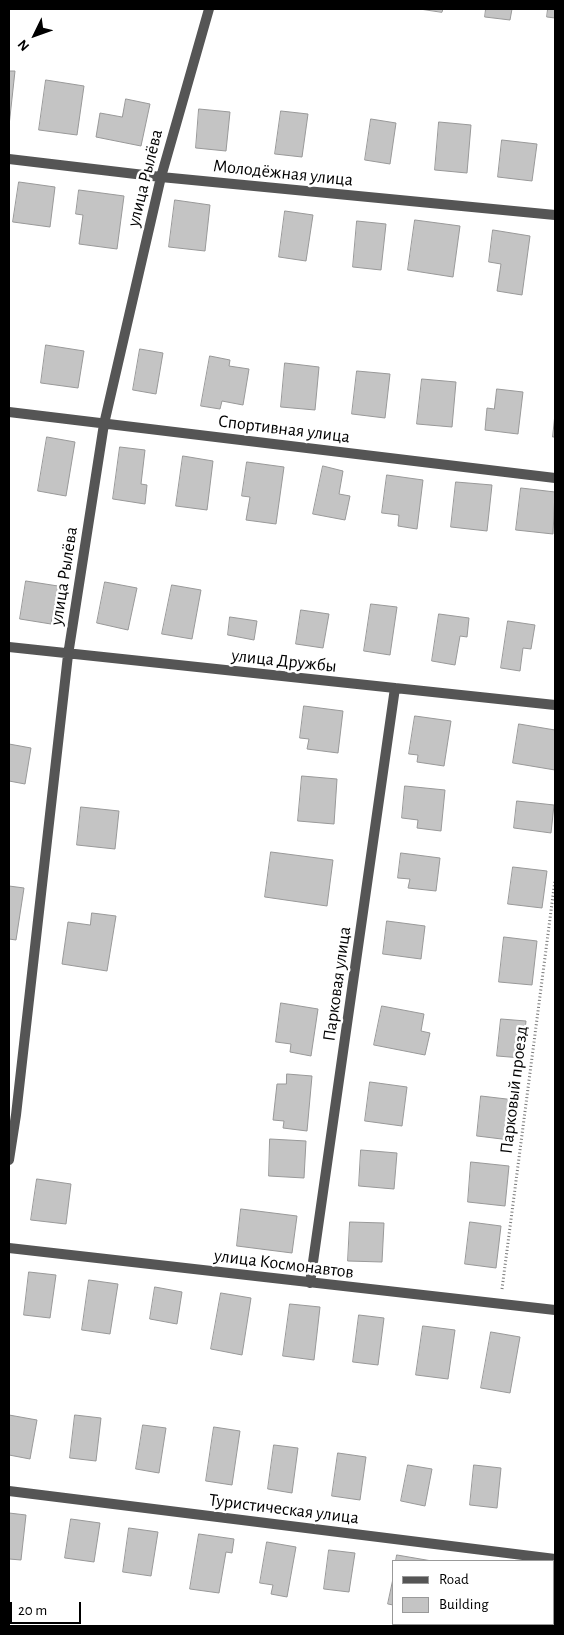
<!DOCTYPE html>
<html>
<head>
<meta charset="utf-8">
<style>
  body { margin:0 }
  #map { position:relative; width:564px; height:1635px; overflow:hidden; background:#fff; font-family:"Alegreya Sans",sans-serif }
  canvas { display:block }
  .frame { position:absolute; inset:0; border:10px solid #000; pointer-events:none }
  .legend { position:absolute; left:392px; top:1560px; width:162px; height:65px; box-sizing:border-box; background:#fff; border:1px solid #999; margin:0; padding:6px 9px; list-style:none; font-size:15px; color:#000 }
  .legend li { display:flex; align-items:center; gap:10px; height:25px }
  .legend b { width:25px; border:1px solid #999 }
  .north { position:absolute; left:10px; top:10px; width:50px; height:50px; -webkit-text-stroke:4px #fff; paint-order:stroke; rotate:228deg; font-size:14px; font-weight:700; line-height:20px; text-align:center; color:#000 }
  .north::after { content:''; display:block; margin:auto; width:18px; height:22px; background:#000; clip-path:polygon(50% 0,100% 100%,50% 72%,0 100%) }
  .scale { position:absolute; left:10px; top:1602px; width:71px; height:22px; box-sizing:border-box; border:2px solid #000; border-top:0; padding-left:6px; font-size:15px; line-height:18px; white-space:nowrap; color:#000; -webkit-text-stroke:4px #fff; paint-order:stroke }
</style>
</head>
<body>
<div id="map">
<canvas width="564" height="1635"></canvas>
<div class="frame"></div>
<ul class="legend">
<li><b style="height:6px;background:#555"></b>Road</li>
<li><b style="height:14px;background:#c4c4c4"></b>Building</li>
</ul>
<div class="north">N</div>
<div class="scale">20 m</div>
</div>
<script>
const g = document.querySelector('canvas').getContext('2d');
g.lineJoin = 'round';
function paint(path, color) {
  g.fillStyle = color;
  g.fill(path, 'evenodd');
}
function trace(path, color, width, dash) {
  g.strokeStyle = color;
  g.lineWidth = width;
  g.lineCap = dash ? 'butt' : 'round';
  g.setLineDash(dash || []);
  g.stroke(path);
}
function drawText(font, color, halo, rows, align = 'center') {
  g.font = font + ' "Alegreya Sans",sans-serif';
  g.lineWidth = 5;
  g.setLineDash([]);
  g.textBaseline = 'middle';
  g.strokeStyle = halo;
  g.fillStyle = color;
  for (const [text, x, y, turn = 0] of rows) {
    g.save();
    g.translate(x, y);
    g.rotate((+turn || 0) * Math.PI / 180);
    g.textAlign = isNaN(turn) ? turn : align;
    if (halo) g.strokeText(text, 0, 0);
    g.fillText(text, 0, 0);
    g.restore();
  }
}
const building = new Path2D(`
  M420 9H443L442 12Z
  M486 9H512L510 20 485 17Z
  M548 9H555V18L547 17Z
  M9 71H15L9 126Z
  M46 80 84 86 77 135 39 130Z
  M126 99 150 104 141 146 96 137 100 113 122 117Z
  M199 109 230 112 226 151 196 148Z
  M281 111 308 114 302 157 275 154Z
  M371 119 396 123 390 164 365 160Z
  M439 122 471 125 467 173 435 170Z
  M502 140 537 144 532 181 498 177Z
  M19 182 55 187 50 227 13 222Z
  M79 190 124 196 117 249 79 244 83 215 76 214Z
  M175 200 210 205 205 251 169 247Z
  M285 211 313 215 306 261 279 257Z
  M415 220 460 226 453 277 408 270Z
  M357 221 386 224 381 270 353 267Z
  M493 230 530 236 522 295 497 291 501 264 489 262Z
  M46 345 84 351 78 388 41 383Z
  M140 349 163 353 156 394 133 390Z
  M210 356 230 360 229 366 249 369 243 405 222 401 220 409 201 406Z
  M285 363 319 367 315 410 281 407Z
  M357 371 390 374 385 418 352 414Z
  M422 379 456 382 452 427 417 424Z
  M497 389 523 392 518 434 485 430 487 408 494 409Z
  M555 414V437H553Z
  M47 437 75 442 66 496 38 491Z
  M120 447 145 450 141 484 147 485 145 504 113 499Z
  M183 456 213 461 207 510 176 506Z
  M247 462 284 467 276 524 246 520 250 497 242 496Z
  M323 466 343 471 339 494 350 496 345 520 313 514Z
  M387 475 423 480 417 529 398 526 399 515 382 513Z
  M456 482 492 485 487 531 451 527Z
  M521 488 555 492 553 534 516 530Z
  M26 581 58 586 51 624 20 619Z
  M105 582 137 588 128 630 97 623Z
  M172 585 201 590 192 639 162 634Z
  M371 604 397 607 390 655 364 651Z
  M301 610 329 614 323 648 296 644Z
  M439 614 469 618 467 637 460 636 455 665 432 661Z
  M230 617 257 621 254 640 228 635Z
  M508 621 535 625 531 649 523 648 520 671 501 668Z
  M304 706 343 711 338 753 307 749 309 739 300 738Z
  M415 716 451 721 444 766 417 762 418 755 409 754Z
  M519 724 555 730V770L513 763Z
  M9 744 31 748 25 784 9 781Z
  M302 776 337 779 334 824 298 821Z
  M405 786 445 790 441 831 417 828 418 820 402 818Z
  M517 801 554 805 551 833 514 828Z
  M81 807 119 811 115 849 77 845Z
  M271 852 333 860 327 906 265 897Z
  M401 853 440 858 436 891 408 888 410 879 398 878Z
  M513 867 547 871 542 908 508 904Z
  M9 886 24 888 16 940 9 939Z
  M92 913 116 916 107 971 62 964 68 922 90 925Z
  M387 921 425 926 421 959 383 954Z
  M504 937 537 941 532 985 499 982Z
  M281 1003 318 1009 311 1056 290 1052 291 1044 276 1042Z
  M382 1006 424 1014 421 1031 430 1033 425 1055 374 1045Z
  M501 1019 526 1021 522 1058 497 1056Z
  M287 1074 312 1076 307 1131 283 1128 284 1121 273 1120 277 1084H286Z
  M370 1082 407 1087 402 1126 365 1121Z
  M481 1096 515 1100 510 1140 477 1136Z
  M270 1139 306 1141 304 1178 269 1176Z
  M361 1150 397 1153 394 1189 359 1186Z
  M471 1162 509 1166 505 1206 468 1202Z
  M37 1179 71 1184 66 1224 31 1220Z
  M241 1209 297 1216 292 1253 237 1246Z
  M350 1222 384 1223 382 1262 348 1261Z
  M470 1222 501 1226 496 1268 465 1264Z
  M29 1272 56 1275 50 1318 24 1315Z
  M89 1280 118 1284 110 1334 82 1330Z
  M155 1287 182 1292 177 1324 150 1319Z
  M221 1293 251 1298 242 1355 211 1349Z
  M290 1304 320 1307 314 1360 283 1356Z
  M359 1315 384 1318 378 1365 353 1362Z
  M423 1326 455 1330 448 1379 416 1375Z
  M491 1332 520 1337 510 1393 481 1388Z
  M9 1415 37 1420 30 1459 9 1455Z
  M75 1415 101 1418 96 1461 70 1458Z
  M143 1425 166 1428 159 1473 136 1469Z
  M214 1427 240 1431 232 1485 206 1481Z
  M274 1445 298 1448 292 1493 268 1489Z
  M338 1453 366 1457 360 1500 332 1496Z
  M408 1465 432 1469 425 1506 401 1501Z
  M474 1465 501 1468 497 1508 470 1505Z
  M9 1513 26 1515 21 1560 9 1559Z
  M71 1519 100 1523 94 1562 65 1558Z
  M129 1528 158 1532 151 1576 123 1572Z
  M199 1534 234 1539 232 1553 226 1552 219 1593 190 1589Z
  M267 1542 296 1547 287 1597 271 1594 273 1585 260 1583Z
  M329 1550 355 1553 349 1592 324 1589Z
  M397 1555 432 1561H396Z
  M553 1571 555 1572V1606H553Z
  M393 1579V1605L388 1604Z`);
const path = new Path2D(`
  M502 1289 555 880`);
const street = new Path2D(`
  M9 159 161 177 555 215
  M9 412 555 478
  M9 647 555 705
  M9 1160 16 1115 68 655 104 424 161 177 209 9
  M9 1248 555 1310
  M310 1283 395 688
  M9 1491 555 1559`);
const streetNames = [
  ["Молодёжная улица",283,173,6],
  ["улица Рылёва",145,178,-76],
  ["Спортивная улица",284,429,7],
  ["улица Рылёва",64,576,-81],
  ["улица Дружбы",284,661,6],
  ["Парковая улица",337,984,-82],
  ["Парковый проезд",514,1090,-83],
  ["улица Космонавтов",284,1264,7],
  ["Туристическая улица",284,1509,7]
];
paint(building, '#c4c4c4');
trace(building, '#999', 1);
trace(path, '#777', 3, [1, 2.5]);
trace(street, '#555', 10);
drawText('18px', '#000', '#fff', streetNames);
</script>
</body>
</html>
